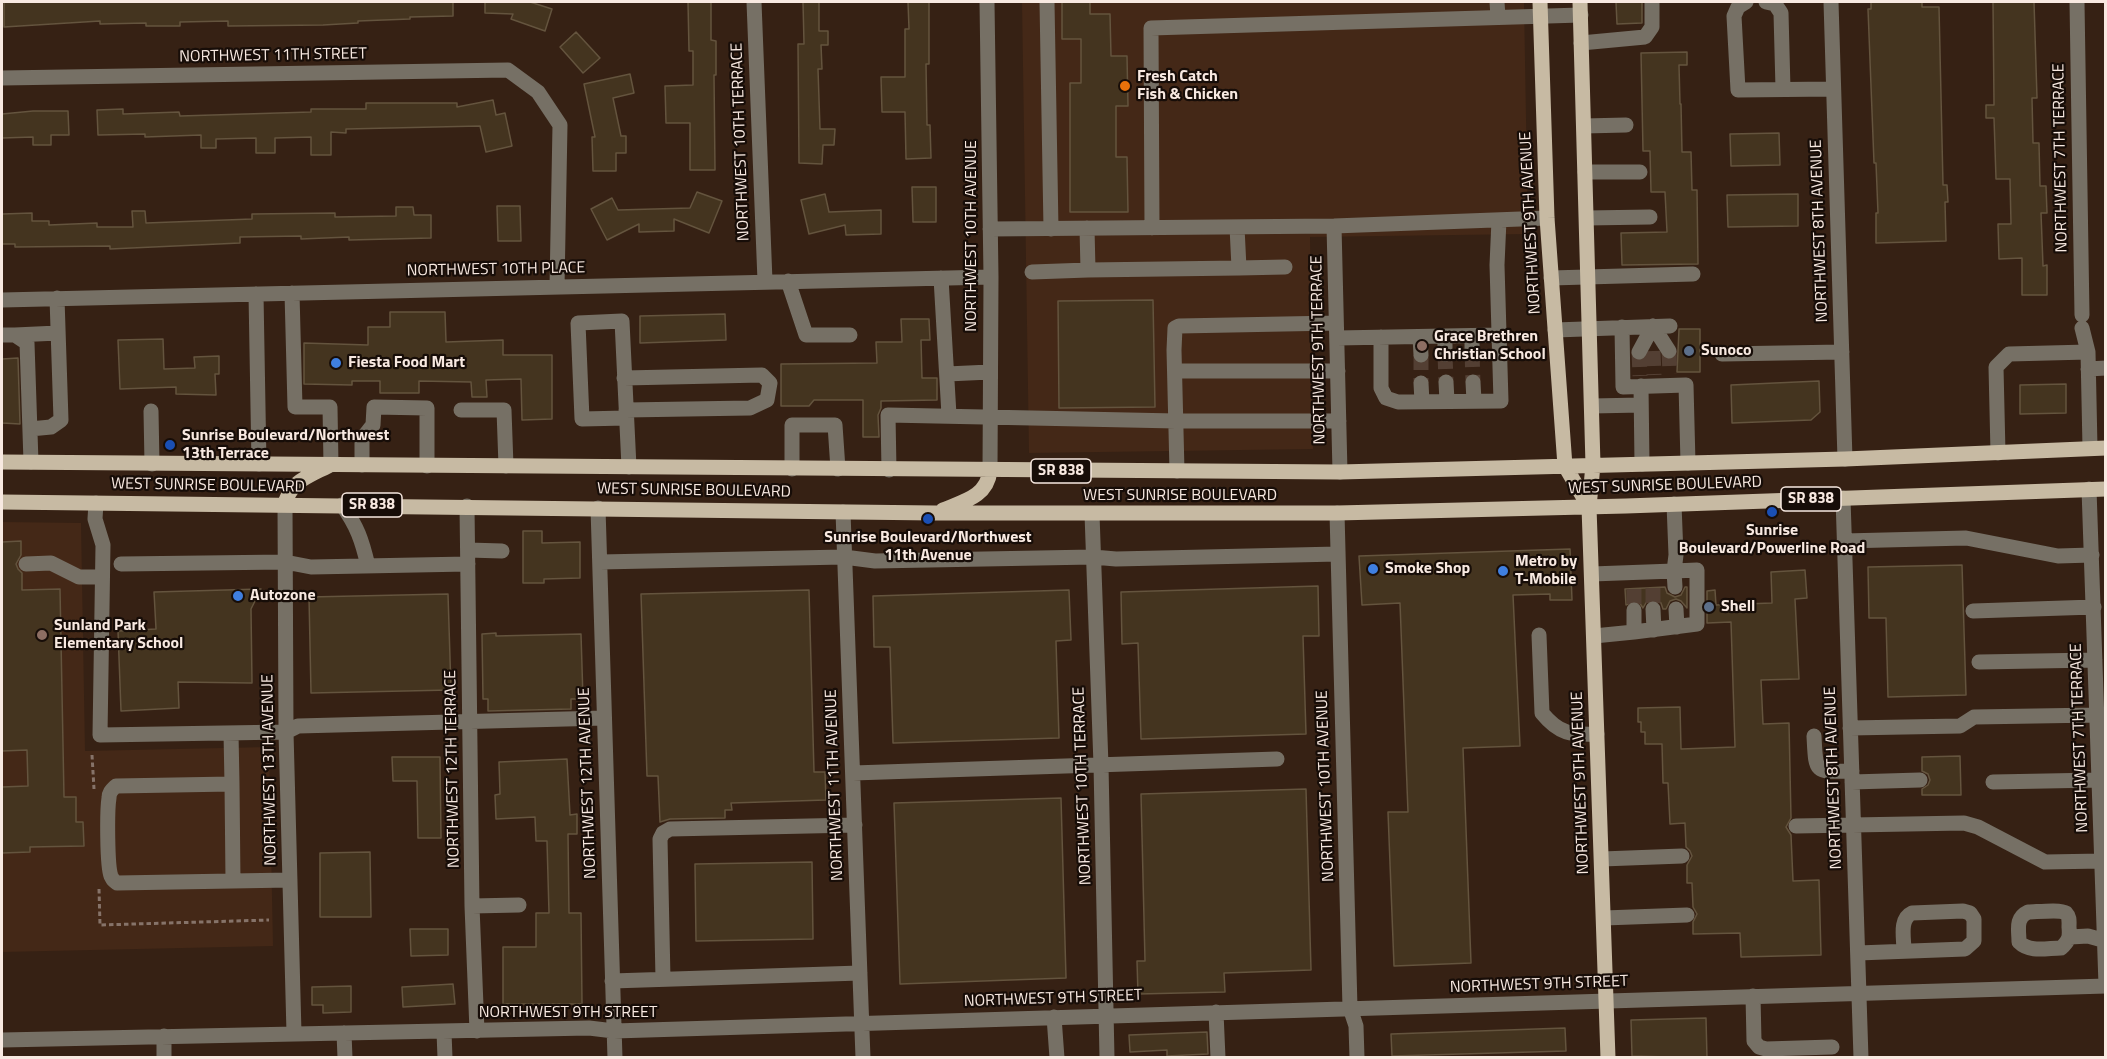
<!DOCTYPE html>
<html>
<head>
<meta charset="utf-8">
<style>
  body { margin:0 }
  #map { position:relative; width:2107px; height:1059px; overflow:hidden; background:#362114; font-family:"Titillium Web",sans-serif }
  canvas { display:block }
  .frame { position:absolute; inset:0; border:3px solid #f8e9e1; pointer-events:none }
</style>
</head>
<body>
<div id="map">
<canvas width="2107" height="1059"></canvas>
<div class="frame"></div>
</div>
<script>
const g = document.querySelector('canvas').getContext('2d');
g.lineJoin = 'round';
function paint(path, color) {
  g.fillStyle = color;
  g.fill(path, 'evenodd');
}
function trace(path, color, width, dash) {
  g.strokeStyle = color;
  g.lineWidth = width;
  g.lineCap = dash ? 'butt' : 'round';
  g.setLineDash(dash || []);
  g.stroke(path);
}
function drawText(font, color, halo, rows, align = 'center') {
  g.font = font + ' "Titillium Web",sans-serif';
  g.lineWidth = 4.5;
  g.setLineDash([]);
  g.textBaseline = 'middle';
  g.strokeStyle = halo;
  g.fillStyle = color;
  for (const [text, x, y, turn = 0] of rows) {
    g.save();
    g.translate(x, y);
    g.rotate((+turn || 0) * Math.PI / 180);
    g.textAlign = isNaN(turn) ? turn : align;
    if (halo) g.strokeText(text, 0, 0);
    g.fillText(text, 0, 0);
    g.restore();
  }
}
const built = new Path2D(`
  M1022 2H1524L1528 234 1310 237 1313 449 1029 453Z
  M2 522 81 523 85 751 269 747 273 946 2 952Z`);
const building = new Path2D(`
  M4 2H453V16L410 17V19L358 21V23L323 25 228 26V21L180 22V26H146V23L100 24V21L4 27Z
  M485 2H530L552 9 545 31 511 19 513 14 485 13Z
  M688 2H711V40L716 41V75H714L715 170H690V123H666L665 86 693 85V51H689Z
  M803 2H819V31H828V45H821L822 69H818L820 129H835L834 145H823L822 164 799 163 798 44H804Z
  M908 2H929V64H926L927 125H930L931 158 906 159 905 112H882L881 77H905V29H909Z
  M1062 2H1090V14H1110L1111 56H1127L1128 106H1116V157H1127L1128 212H1070V83H1081V39H1062Z
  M1616 2H1642V23L1617 24Z
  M1871 2H1922V7H1939L1943 185H1947L1948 202H1945L1946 241 1876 243V213H1878L1876 163H1874L1868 9H1871Z
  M1993 2H2034L2037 98H2032L2033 143H2039L2040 186H2046L2047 213H2041L2043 266 2047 265V295H2022V258L1999 259 1998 224H2011L2010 179H1996L1994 118H1986V105H1994Z
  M576 32 600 58 583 73 560 47Z
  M1687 52V65H1679L1680 104H1681L1682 152H1691L1692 190H1697L1698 264 1622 265 1621 233 1667 232 1665 192H1651L1650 151H1643L1641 53Z
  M630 74 634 93 613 98 621 136H626V153H616V171H593L592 137H595L584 84Z
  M493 100 496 115 505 113 512 146 486 152 480 126 346 129V133L331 132V155H311V137L275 138V153H256V138L216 139V148H201V135L145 137V134L98 135 97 110 123 109V114L179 112 180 116 311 112V109H366V103H457V107Z
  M33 111H68L69 135H51V145H33V137L2 138V114Z
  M1779 133 1780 165 1731 166 1730 134Z
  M912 187H936V222H913Z
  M697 192 722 201 709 233 674 219V231L639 232V224L607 240 591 209 612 198 618 210 690 208Z
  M825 194 829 212 881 210V234L846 235 845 225 809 234 801 200Z
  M1798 194V226L1728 227 1727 195Z
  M497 206H520L521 241H498Z
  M396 207H413L414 215H431V238L349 240V237L301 239V236L240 237V243L110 249V246L15 247V244H2V214L32 213V221H49V225L97 223V227H133L132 211H145L146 223 252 219V214L335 213V217L396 216Z
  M1153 300 1155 407 1059 408 1058 301Z
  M390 312H445L446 342 503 340V355H552V419L522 420 521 379 486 380 487 397H472L471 382 419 381V393H380V381H352V385L304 384V343L368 345V327H390Z
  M725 314 726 340 640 343V316Z
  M901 319H929L930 340H921L922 378H937V400L881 401V408L878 415 879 437H863V400H814L809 406H781V364L877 363 876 342H902Z
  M1679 329H1700V372H1677Z
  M163 339 164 369 195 368 194 357 219 356V374H215L216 395 176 394V387L120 389 118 340Z
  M18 358 20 424 2 423V359Z
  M1819 381 1820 412 1811 420 1732 423 1731 385Z
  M2066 384V413L2020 414V385Z
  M523 531H542V543L580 542V578L544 579V583H523Z
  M21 541V555L16 564 18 569 22 573V590L60 589 64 797H76V822H83L84 846 30 847V852L2 853V787L28 786 27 750 2 751V542Z
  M1570 549 1572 600H1550V594L1513 595 1520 746 1463 748 1471 963 1394 966 1388 812H1408L1400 603 1362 605 1359 556Z
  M1962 565 1966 695 1888 697 1886 618H1869L1868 567Z
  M1805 570 1807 598 1795 599 1799 679 1761 680 1763 724 1789 723 1791 818 1786 827 1791 835 1793 881 1819 880 1821 955 1741 957 1740 933 1693 934V922L1697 914 1693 907 1692 883H1687V865L1692 856 1690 851 1686 847 1685 823 1670 824 1668 783H1663L1662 744H1645V732H1641V722H1638V708L1680 707 1681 749 1735 747 1731 622 1707 623V591L1715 590 1716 605 1772 603 1771 572Z
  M1318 586 1319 636H1303L1306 734 1141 739 1138 643 1122 644 1121 592Z
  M1665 587 1667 593 1675 597 1681 595 1685 587H1687V608L1681 601 1676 599 1670 601 1666 609H1663L1661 603 1653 599 1647 601 1643 608 1639 602 1635 600 1626 605 1625 589Z
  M261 589 251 609 252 683 178 682 179 708 121 711 118 631 156 629 154 592Z
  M809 590 814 772H825L826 800 731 803 732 810H725V818L670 819 660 822 658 776H647L641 594Z
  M1069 590 1071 640 1056 641 1059 738 893 743 890 647H874L873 596Z
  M448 594 451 690 311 693 309 597Z
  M496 633V636L581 634 583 699H571V709L488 711V699H483L482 634Z
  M1960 756 1961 795H1922V789L1928 785 1930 780 1928 774 1922 771V757Z
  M392 757H440L441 838H418L417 781H393Z
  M567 759 570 815 577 814V834H568L569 913H581L582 1004H503V947H536V913H549L547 841H536L535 817 496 819 495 795 500 794 499 762Z
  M1306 789 1311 970 1224 973 1225 992 1138 994 1137 961H1145L1141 794Z
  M1061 798 1066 978 900 984 894 803Z
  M370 852 371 917H320V853Z
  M812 862 813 939 696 941 695 864Z
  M410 929H448V955L411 956Z
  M453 984 455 1004 403 1007 402 987Z
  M351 986V1012L323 1013V1005H312V987Z
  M1706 1018 1707 1058 1632 1056 1631 1020Z
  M1565 1028 1566 1051 1392 1056 1391 1034Z
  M1207 1032 1208 1054 1167 1056V1050L1130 1052 1129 1035Z`);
const minorTunnel = new Path2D(`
  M1653 351 1654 375
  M1669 351 1670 374
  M1472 352 1473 382
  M1639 352 1640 376
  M1445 354 1446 382
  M1421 355V383
  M1653 588V609
  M1634 589V610`);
const path = new Path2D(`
  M92 755 94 789
  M99 889 100 925 269 920`);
const minor = new Path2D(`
  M754 2 765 281
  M987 2 991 277 990 471
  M1047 2 1051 229
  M1497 2 1498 17
  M1746 2 1738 7 1734 16 1738 90 1833 89
  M1766 2 1775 4 1781 13 1783 89
  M1831 2 1845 459
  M2077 2 2082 315
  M1581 43 1645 37 1652 27V2
  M2 78 508 70 538 92 560 125 557 287
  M1584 126 1626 125
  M1585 172H1640
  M1587 218 1650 217
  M1334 226 1340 472
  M1087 228 1088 270 1239 268 1237 227
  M1152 228 1151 28 1581 15
  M990 229 1334 226 1547 218
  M1239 268 1285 267
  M1032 272 1088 270
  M941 278 949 415
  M1551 278 1693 274
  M788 281 806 335H850
  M292 293 295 407H330L331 465
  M256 294 259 464
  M2 300 991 277
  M1653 326 1669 351
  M1622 327 1623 387 1686 385 1688 463
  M2082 328 2088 352 2090 448
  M1555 330 1670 326
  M2 335H15L27 343 31 462
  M15 335 58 333
  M1445 336V354
  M1472 336V352
  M1381 337V388L1386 398 1398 402 1501 401 1497 265 1499 220
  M1420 337 1421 355
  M1337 338 1499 335
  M1639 352 1653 326
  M1722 354 1842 352
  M2088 369 2106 368
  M1175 371H1338
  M947 374 990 372
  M624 378 762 375 770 383 767 400 750 408 626 410
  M1446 382 1447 401
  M1473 382 1474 401
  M1421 383 1422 402
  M1641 386 1642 464
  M1592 406 1641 405
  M461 410H504L506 466
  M151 411 152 464
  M626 418 582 419 578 323 622 321 629 467
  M30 429 51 427 61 420 57 298
  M1998 453 1996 367 2009 354 2088 352
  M362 465V439L373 425 374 407 427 408V466
  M792 469V425H835L838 469
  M889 470 888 415 1176 421H1339
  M1177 471 1174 350 1175 328 1179 326 1336 323
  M2089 489 2106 985
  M1843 498 1861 1058
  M96 503 95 519 103 545 100 735 286 732 298 726 604 718
  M285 505 286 732 294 1033
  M342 505C357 526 362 540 368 566
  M467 506 472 906 477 1031
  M598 508 615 1058
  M843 512 863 1058
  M1337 513 1350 1008 1356 1026 1357 1058
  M1092 514 1101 765 1107 1058
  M1844 541 1966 538 2058 556 2092 555
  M468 550 502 551
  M600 562 844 557 875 561 1093 557 1116 559 1338 554
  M26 564 51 563 79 577H102
  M121 564 285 562 311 567 468 564
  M1592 574 1674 571 1676 555 1674 504
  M1653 609 1654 630
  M1676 609 1677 627
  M1973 611 2094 607
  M1634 632 1697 624V570L1674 571 1675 587
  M1539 635 1542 713C1559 734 1571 735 1597 734
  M1594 636 1634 632V610
  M1979 662 2095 660
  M1850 728 1960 726 1974 717 2097 715
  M231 733 232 784 116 786C112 790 109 792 109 798 107 810 107 866 111 876 113 880 113 880 117 883L290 880
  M1814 736C1816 774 1814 772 1852 771
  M853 773 1277 759
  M1852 782 1920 780
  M1993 782 2099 780
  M232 784 233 881
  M1796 826 1964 823 1978 827 2045 862 2102 861
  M1602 859 1682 856
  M472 906 519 905
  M2028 912C2036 912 2060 909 2066 913 2070 917 2069 922 2069 927 2070 937 2069 941 2061 948 2047 948 2030 953 2019 942 2019 930 2015 918 2028 912Z
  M1604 918 1687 915
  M2070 937 2088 936 2106 941
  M1858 953 1965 949 1974 941V919L1970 913 1963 911 1912 913C1899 919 1904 938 1904 951
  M663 979 660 839 663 833 670 829 855 825
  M612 981 860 973
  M1753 996 1754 1041 1759 1047 1766 1049 1832 1047
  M1216 1012 1218 1058
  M1054 1017 1057 1058
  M444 1032 445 1058
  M344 1033 345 1058
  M164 1036V1058
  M2 1040 589 1028 614 1031 2106 986`);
const major = new Path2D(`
  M1540 2 1547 218 1565 466 1589 507
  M1580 2 1593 465 1589 507 1608 1058
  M2 462 1340 472 1845 459 2106 448
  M2 502 935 513H1337L1626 506 2106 489
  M285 505C289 482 309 476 328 466
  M943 510C965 501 987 496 990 471`);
const markers = [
  [1125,86,6,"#e8710a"],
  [1422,346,6,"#8d6e63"],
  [1689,351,6,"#5c6f8a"],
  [336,363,6,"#3f7fe0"],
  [170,445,6,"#1a4fb4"],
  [1772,512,6,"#1a4fb4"],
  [928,519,6,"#1a4fb4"],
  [1373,569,6,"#3f7fe0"],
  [1503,571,6,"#3f7fe0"],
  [238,596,6,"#3f7fe0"],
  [1709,607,6,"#5c6f8a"],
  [42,635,6,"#8d6e63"]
];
const shields = [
  [1061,471,60],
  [1811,499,60],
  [372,505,60]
];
const shieldNames = [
  ["SR 838",1061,471],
  ["SR 838",1811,499],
  ["SR 838",372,505]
];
const streetNames = [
  ["NORTHWEST 11TH STREET",273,56,-1],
  ["NORTHWEST 10TH TERRACE",741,142,-92],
  ["NORTHWEST 7TH TERRACE",2061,158,-91],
  ["NORTHWEST 9TH AVENUE",1531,223,-93],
  ["NORTHWEST 8TH AVENUE",1820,231,-92],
  ["NORTHWEST 10TH AVENUE",972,236,-90],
  ["NORTHWEST 10TH PLACE",496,270,-1],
  ["NORTHWEST 9TH TERRACE",1319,350,-91],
  ["WEST SUNRISE BOULEVARD",208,486,1],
  ["WEST SUNRISE BOULEVARD",1665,486,-2],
  ["WEST SUNRISE BOULEVARD",694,491,1],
  ["WEST SUNRISE BOULEVARD",1180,496],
  ["NORTHWEST 7TH TERRACE",2080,738,-92],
  ["NORTHWEST 12TH TERRACE",453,769,-91],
  ["NORTHWEST 13TH AVENUE",270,770,-91],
  ["NORTHWEST 8TH AVENUE",1834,778,-92],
  ["NORTHWEST 12TH AVENUE",588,783,-92],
  ["NORTHWEST 9TH AVENUE",1581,783,-92],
  ["NORTHWEST 11TH AVENUE",835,785,-92],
  ["NORTHWEST 10TH TERRACE",1083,786,-92],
  ["NORTHWEST 10TH AVENUE",1326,786,-92],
  ["NORTHWEST 9TH STREET",1539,985,-2],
  ["NORTHWEST 9TH STREET",1053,999,-2],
  ["NORTHWEST 9TH STREET",568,1013]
];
const poiNames = [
  ["Fresh Catch",1137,77],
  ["Fish & Chicken",1137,95],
  ["Grace Brethren",1434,337],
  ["Christian School",1434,355],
  ["Sunoco",1701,351],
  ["Fiesta Food Mart",348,363],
  ["Sunrise Boulevard/Northwest",182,436],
  ["13th Terrace",182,454],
  ["Sunrise",1772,531,"center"],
  ["Boulevard/Powerline Road",1772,549,"center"],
  ["Sunrise Boulevard/Northwest",928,538,"center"],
  ["11th Avenue",928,556,"center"],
  ["Metro by",1515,562],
  ["T-Mobile",1515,580],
  ["Smoke Shop",1385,569],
  ["Autozone",250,596],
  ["Shell",1721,607],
  ["Sunland Park",54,626],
  ["Elementary School",54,644]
];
paint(built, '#442817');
paint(building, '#44341f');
trace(building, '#64543e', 1.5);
trace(minorTunnel, '#533f33', 15, [15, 8]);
trace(path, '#867369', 3, [4.5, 3]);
trace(minor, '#767065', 15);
trace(major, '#c7baa3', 15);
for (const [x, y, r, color] of markers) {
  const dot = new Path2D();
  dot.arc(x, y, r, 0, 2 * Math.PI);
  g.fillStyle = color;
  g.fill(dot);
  trace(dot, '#170d08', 2);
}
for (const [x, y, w] of shields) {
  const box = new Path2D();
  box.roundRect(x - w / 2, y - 12, w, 24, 4.5);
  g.fillStyle = '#170d08';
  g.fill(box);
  trace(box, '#f8e9e1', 1.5);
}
drawText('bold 15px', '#f8e9e1', null, shieldNames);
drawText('16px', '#f8e9e1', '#170d08', streetNames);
drawText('bold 16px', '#f8e9e1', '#170d08', poiNames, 'left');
</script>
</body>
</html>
